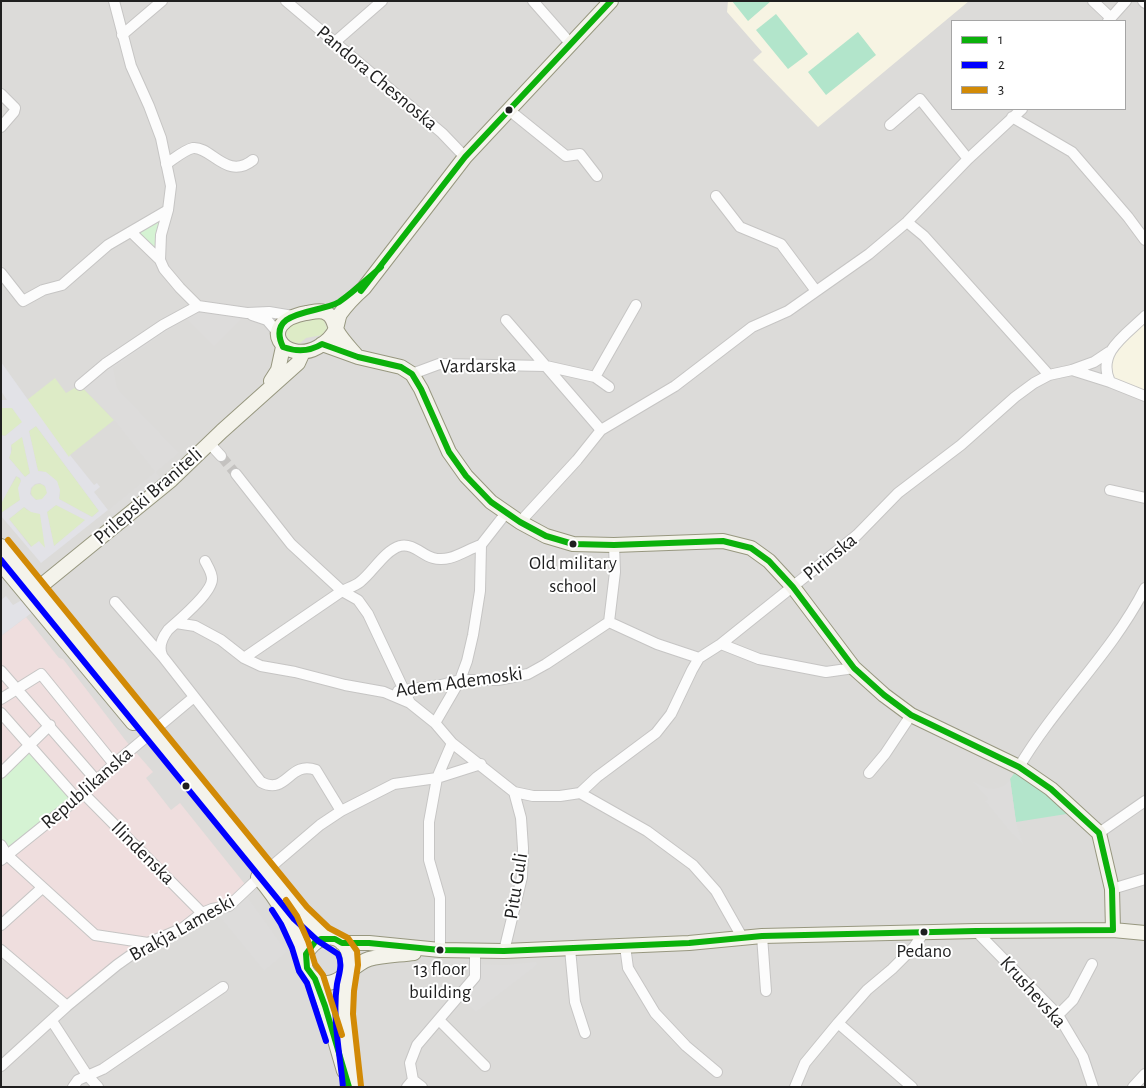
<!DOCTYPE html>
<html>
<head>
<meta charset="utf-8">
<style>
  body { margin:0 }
  #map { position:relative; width:1146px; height:1088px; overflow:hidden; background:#edebe8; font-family:"Alegreya Sans",sans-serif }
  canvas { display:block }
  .frame { position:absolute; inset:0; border:2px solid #1f1f1f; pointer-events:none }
  .legend { position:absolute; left:951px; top:20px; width:175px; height:90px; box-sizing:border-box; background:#fff; border:1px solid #a5a5a5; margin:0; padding:6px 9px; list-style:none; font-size:15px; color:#1f1f1f }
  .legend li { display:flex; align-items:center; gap:10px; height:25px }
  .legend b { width:25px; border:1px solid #a5a5a5 }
</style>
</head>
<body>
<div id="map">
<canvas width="1146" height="1088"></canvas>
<div class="frame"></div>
<ul class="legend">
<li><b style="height:6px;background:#0bb10b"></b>1</li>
<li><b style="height:6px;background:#00f"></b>2</li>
<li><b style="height:6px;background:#d28a06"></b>3</li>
</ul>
</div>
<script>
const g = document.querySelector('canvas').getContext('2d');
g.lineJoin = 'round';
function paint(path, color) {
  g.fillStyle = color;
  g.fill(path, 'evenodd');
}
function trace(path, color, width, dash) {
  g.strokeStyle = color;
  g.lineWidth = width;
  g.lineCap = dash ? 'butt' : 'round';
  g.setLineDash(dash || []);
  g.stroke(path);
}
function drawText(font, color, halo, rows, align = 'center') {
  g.font = font + ' "Alegreya Sans",sans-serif';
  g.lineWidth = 4;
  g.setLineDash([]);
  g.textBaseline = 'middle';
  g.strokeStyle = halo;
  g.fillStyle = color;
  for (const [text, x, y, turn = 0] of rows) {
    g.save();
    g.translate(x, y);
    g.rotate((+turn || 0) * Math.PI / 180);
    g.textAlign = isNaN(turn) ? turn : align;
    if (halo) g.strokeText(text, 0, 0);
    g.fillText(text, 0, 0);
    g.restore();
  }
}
const residential = new Path2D(`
  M1 1H1145V1087H1ZM952 21H1125V109H952Z`);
const commercial = new Path2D(`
  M26 617 59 658 63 659 126 741 153 772 146 778 171 810 180 803 248 888 229 906 148 943 67 1006 1 950V636Z`);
const education = new Path2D(`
  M728 1H969L818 127 753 60 762 52 727 12Z
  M1145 316V396L1110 382 1106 360Z`);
const grass = new Path2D(`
  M315 318 323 319 327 328 322 335 306 338 300 343C290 343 283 337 288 327L298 322 310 321Z
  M55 378 66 393 80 385 114 420 70 455 69 458 27 400Z
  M1 408H12L23 422 5 436 1 435Z
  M36 426 99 511 92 517 59 499 60 494 42 471H38L29 431Z
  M22 436 30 473 25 477 9 458 12 449 11 445Z
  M17 476 21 481 19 485 20 500 1 513V502Z
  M31 492a8 8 0 1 1 16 0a8 8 0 1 1-16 0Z
  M56 505 86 520 54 546 47 512Z
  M24 507 27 510 40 513 46 549 32 547 9 519Z`);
const park = new Path2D(`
  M168 210 160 260 131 232Z
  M31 746 77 799 1 860V773Z`);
const pitch = new Path2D(`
  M732 1H771L748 21Z
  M776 14 808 54 788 69 756 30Z
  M858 32 876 55 826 95 808 72Z
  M1019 767 1079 812 1016 822 1010 779Z`);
const parking = new Path2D(`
  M198 306 247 313 214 346 186 318 113 368 117 388 179 453 156 472 161 478 114 516 108 510 155 472 114 420 80 385Z
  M1010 779 1016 822 1023 844 1012 834 985 801 988 799 972 781 986 788 994 789 1004 786Z
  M244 892 287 952 264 971 215 911Z
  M536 962 537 965 476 1012 459 996 475 977V964L504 965Z`);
const plaza = new Path2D(`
  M1 362 69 457 70 455 94 485 97 483 100 487 94 492 108 510 41 563 1 516V513L20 500 18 488 21 481 20 478 16 476 2 502 1 435 5 436 22 422 12 408H1V400H7L1 391ZM36 426 99 511 92 517 59 499 60 490 57 481 46 472 38 471 29 431ZM22 437 30 473 25 477 9 458 11 453V445ZM40 483 45 486 47 493 42 499 36 500 30 494 31 488 35 484ZM56 505 85 520 54 546 47 512ZM24 507 31 512 40 514 45 548 39 541 31 547 9 519Z
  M6 596 13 605 29 596 38 608 1 636V600Z`);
const streetTunnel = new Path2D(`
  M221 456 236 474`);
const street = new Path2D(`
  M114 1 131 66 149 106 161 138 171 186 168 210 161 235 160 260 164 269 180 288 198 306
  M286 1 442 133 465 157
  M533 1 570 43
  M1093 1 1111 18
  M1143 1 1145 3
  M1108 21 1126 1
  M122 35 162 1
  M335 42 382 1
  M1 94 15 108 14 112 1 127
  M509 110 566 156 580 154 597 176
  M1012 117 1072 152 1128 217 1145 240
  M890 125 920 99 968 159
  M166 164C174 159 184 150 193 148 211 146 227 181 253 160
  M716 196 740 227 781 244 816 291
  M907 222 924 236 1049 375
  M131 232 160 260
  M1 273 23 301 43 290 62 285 108 245 168 210
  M252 315 267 320 279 334
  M506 320 601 430
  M1072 370 1110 382 1145 396
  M412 374 439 364 546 366 595 377 609 387
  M595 377 636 305
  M1110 382C1096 352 1126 335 1145 316
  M80 385 105 364 163 325 198 306 247 313 269 312 293 316
  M209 443 221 456
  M236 474 291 544 342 591 358 600 368 614 410 703
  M1110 490 1145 498
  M520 522 577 460 601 430 675 386 752 327 788 311 869 254 907 222 968 159 1022 109
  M115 602 163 657 261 782C287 796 289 760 316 770L341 811
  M609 622 657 644 699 658
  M609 622 615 572 614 545
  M176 623 195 626 221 640 244 658 261 666 295 672 345 685 384 692 410 703 435 723 452 743 514 792 533 796H560L580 793 647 831 693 865 716 891 742 937
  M721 644 759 659 826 672 854 668
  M162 655C158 646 162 638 168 630 179 620 212 593 212 579 212 572 208 567 205 561
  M244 658 342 591C348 588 355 586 360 582 373 572 384 551 400 546 413 543 422 555 433 558 450 563 465 550 481 545
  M1 671 96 780
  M398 691 441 685 460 680H498L528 674 546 664 609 622
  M1 699 41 674 114 764
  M1 713 77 799
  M435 723 460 680 467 661 473 635 480 591 481 545 506 513
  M1019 767C1056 704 1112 653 1145 588
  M1 773 50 725
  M869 773 885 754 911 715
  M83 793 202 913
  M580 793 597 777 656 733 671 714 692 670 699 658 721 644 857 535 898 493 961 445 1015 397 1034 383 1049 375 1072 370 1094 362 1109 352
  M1099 833 1145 801
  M1 845 7 855 95 935 148 943
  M1 860 77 799 114 764 194 697
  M1112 889 1145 879
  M1 925 42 888
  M976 931 1058 1015 1083 1057 1093 1087
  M762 936 766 991
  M625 946 628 968 655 1013 686 1046 717 1072
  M570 949 575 1002 585 1033
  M1 950 67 1006
  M440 950V898L429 860V822L437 778 452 743
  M504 951 522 877 523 848 521 818 514 792
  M1058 1015 1073 1000 1092 964
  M439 1020 485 1066
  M52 1021 87 1075 98 1087
  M838 1023 912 1087
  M1 1066 67 1006 117 965 148 943 183 928 202 913 212 909 229 906 266 871 320 825 341 811 394 784 437 778 481 764
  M413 1080 422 1087
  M73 1087 78 1080 103 1069 223 987
  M407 1087 413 1080 410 1063 417 1045 475 977V949
  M795 1087 805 1063 838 1023 867 990 892 969 914 947 924 932
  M1133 1087 1145 1074`);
const secondary = new Path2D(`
  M322 344 358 357 401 367 412 374 421 389 449 452 466 476 491 502 520 522 546 536 573 544 614 545 723 541 751 548 769 561 793 587 854 668 884 695 911 715 1019 767 1051 789 1099 833 1112 889 1113 930
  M356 355C349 347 342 340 337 331 334 325 334 318 328 314 322 309 313 312 306 313 254 323 284 366 318 347 325 343 333 336 336 328 338 323 338 318 340 314 347 304 355 296 364 288L465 157 611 1
  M271 381 278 370 283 347
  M1 546 266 871 301 913 328 938
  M1 564 133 723
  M31 594 171 480 222 431 298 363 303 352
  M258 877C280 902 295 930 305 961
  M342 943H369L440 950 504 951 689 943 762 936 976 931 1113 930 1145 933
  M315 979 325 1006 344 1071
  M352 1087C349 1056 343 1023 345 992 345 979 353 963 348 951 331 915 283 960 316 980 337 992 350 965 369 959 383 955 400 955 414 953`);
const bus1 = new Path2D(`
  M361 291 465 157 611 1
  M349 1087 325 1006 315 979 307 968 306 954 315 942 321 939H335L342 943H369L440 950 504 951 689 943 762 936 976 931 1113 930 1112 889 1099 833 1051 789 1019 767 911 715 884 695 854 668 793 587 769 561 751 548 723 541 614 545 573 544 546 536 520 522 491 502 466 476 449 452 421 389 412 374 401 367 358 357 322 344C309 352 297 352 283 347 265 309 319 314 339 302 354 292 367 279 381 267`);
const bus2 = new Path2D(`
  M1 560 294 919 318 941 338 954C343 964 339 974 337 984 332 1018 340 1053 343 1087
  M272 910 281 924 292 948 299 971 307 983 326 1041`);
const bus3 = new Path2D(`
  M8 540 307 907 329 928 348 938 357 951 358 965 354 991 353 1014 361 1086
  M286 900 297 916 308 941 315 964 323 975 342 1035`);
const markers = [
  [509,110,4.5,"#1f1f1f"],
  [573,544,4.5,"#1f1f1f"],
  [186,786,4.5,"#1f1f1f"],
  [924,932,4.5,"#1f1f1f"],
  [440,950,4.5,"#1f1f1f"]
];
const busNames = [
  ["Old military",573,563],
  ["school",573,586],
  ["Pedano",924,951],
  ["13 floor",440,969],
  ["building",440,992]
];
const streetNames = [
  ["Pandora Chesnoska",377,78,40],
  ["Vardarska",478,366,-1],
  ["Prilepski Braniteli",148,496,-41],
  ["Pirinska",830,557,-39],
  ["Adem Ademoski",459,682,-8],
  ["Republikanska",87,788,-41],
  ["Ilindenska",143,853,45],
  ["Pitu Guli",516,886,-81],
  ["Brakja Lameski",182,928,-29],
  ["Krushevska",1033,992,48]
];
paint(residential, '#dcdbd9');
paint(commercial, '#efdede');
paint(education, '#f7f4e3');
paint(grass, '#ddebc6');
paint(park, '#d5f3d3');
paint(pitch, '#b2e5cb');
paint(parking, '#dddcdb');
paint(plaza, '#e2e2e7');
trace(streetTunnel, '#c4c2c0', 10, [10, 5]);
trace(street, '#c6c5c4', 12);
trace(secondary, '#97977f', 16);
trace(street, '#fcfcfc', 10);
trace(secondary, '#f4f3eb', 14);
trace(bus1, '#0bb10b', 6);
trace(bus2, '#00f', 6);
trace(bus3, '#d28a06', 6);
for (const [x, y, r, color] of markers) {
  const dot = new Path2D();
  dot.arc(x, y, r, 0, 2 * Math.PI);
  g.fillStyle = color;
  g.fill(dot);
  trace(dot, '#fff', 2);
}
drawText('19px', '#1f1f1f', '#fff', busNames);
drawText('20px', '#1f1f1f', '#fff', streetNames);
</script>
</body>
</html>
